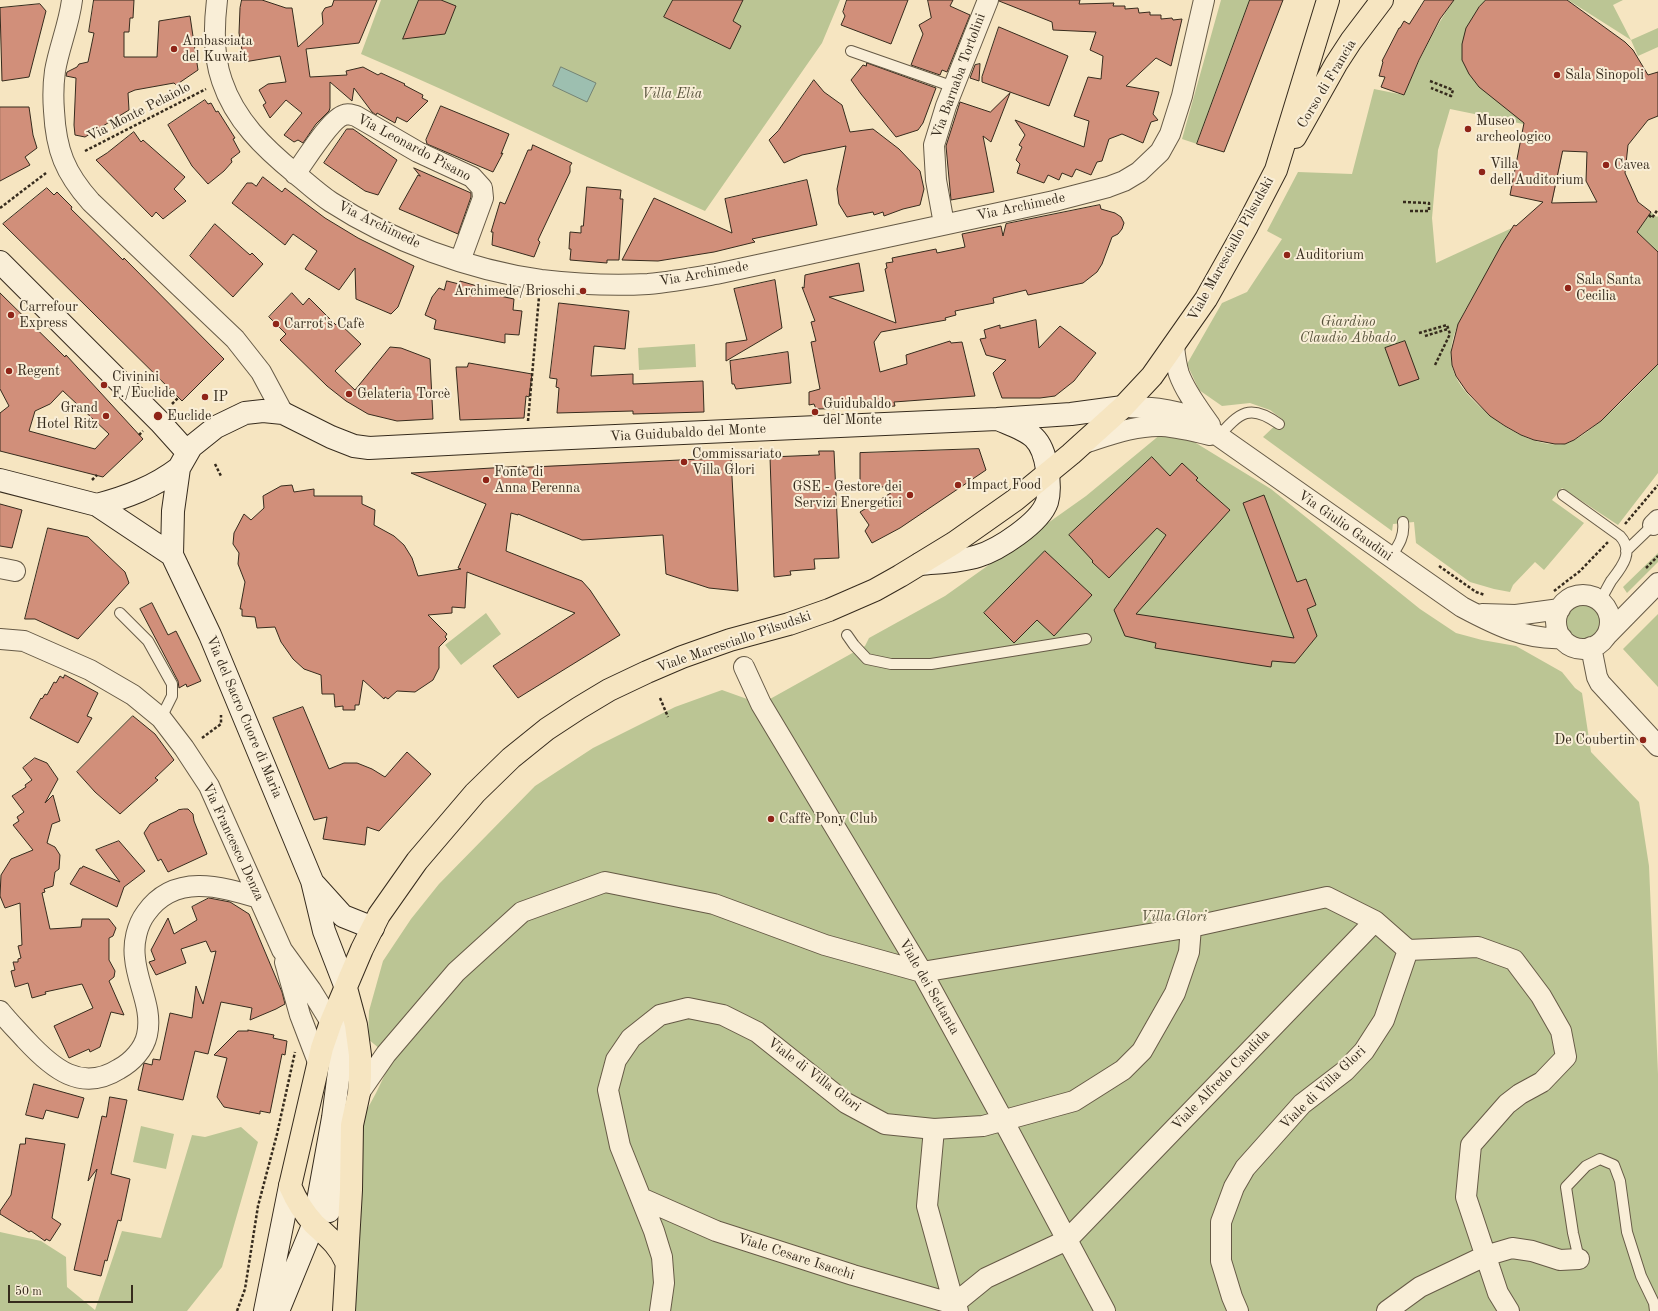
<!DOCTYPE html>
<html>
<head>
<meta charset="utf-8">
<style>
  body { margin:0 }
  #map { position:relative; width:1658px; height:1311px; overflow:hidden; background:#f6e5c1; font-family:"Old Standard TT",serif }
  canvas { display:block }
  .scale { position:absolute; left:8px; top:1285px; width:125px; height:18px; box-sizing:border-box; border:2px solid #362b1d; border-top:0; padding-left:5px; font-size:12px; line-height:14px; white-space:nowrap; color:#362b1d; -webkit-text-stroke:3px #f9eed7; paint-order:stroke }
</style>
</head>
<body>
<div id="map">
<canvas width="1658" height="1311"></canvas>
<div class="scale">50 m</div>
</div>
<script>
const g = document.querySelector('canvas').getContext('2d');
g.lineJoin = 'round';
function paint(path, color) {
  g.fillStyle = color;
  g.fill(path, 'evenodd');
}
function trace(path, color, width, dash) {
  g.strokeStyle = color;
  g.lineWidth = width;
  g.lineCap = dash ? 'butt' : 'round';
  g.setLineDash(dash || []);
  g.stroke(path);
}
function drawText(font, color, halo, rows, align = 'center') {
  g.font = font + ' "Old Standard TT",serif';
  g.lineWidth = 4;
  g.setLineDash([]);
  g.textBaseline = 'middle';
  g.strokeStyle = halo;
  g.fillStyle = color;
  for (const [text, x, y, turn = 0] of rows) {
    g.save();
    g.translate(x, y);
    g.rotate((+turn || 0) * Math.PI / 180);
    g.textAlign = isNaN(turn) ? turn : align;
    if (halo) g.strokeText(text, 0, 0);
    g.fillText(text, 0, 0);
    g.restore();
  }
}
const green = new Path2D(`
  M381 0H840L822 43 705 211C590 160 477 103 361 54Z
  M1221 0H1250L1197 144 1182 139Z
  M1454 0H1486L1528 125 1450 109 1438 150 1432 218 1436 263 1512 228C1501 246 1491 264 1481 283 1468 306 1449 332 1451 359 1452 380 1470 398 1485 411 1503 428 1538 448 1564 444 1588 440 1640 383 1658 364V473L1618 525 1562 488 1552 500 1584 523 1544 570 1535 562 1513 585 1510 592 1494 589 1470 582 1416 543 1414 522 1393 524 1392 531 1263 437 1282 419 1270 410 1250 403 1222 406 1199 390 1187 364 1222 303 1247 292 1282 239 1267 231 1298 172 1352 174 1374 89 1404 95C1418 62 1433 30 1454 0Z
  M1568 0H1623L1613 5 1631 40 1658 28V47L1638 56 1631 40Z
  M1651 212 1657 217 1658 216V252L1637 232Z
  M695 344 696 367 639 370 638 348Z
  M1161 434 1191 440 1271 489 1420 609 1456 633 1482 640 1516 646 1562 672 1575 688 1582 693 1591 752 1639 802 1649 866 1658 1074V1311H349L364 1115 376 1093 390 1064 386 1054 368 1039 369 1011 383 961 411 919 439 884 535 786 593 748 675 707 722 690 761 704 865 646 869 638 945 596 1086 496Z
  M1658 553V562L1627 593 1623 587Z
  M1566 622a17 17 0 1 1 34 0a17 17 0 1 1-34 0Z
  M486 613 501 634 461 665 445 645Z
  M1658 614V687L1623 649Z
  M141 1126 174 1134 166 1169 133 1162Z
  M241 1127 258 1142 222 1267 187 1311H0V1232L41 1241 66 1257 67 1287 95 1310 122 1231 161 1238 192 1135 205 1137Z`);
const water = new Path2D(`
  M561 67 596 83 587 102 553 86Z`);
const building = new Path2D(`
  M94 0H134L133 18H130L129 32H124V57H157L159 21 190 16 198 70 176 85 174 83 135 90 128 93 129 110 85 137 75 135 74 125 76 78 66 76 67 72 77 67 79 64 88 62 94 33 89 32Z
  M242 0H262L286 8H292L298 47 323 24 322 13 325 8 332 6 334 0H377L359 43 306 49 310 77 347 75 346 71 363 67 378 75 381 73 405 84 404 85 423 95 422 98 428 101 407 122 397 117 395 123 377 113 376 115 372 112 354 88 352 101 330 82V108L329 111 316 124 303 143 298 140 294 142 284 135 302 113 286 100 270 118 263 105 266 103 259 90 268 84 286 82 280 56 244 62 239 33 240 8Z
  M419 0H441L456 6 445 34 403 39Z
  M673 0H743L733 21 741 26 730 49 664 17Z
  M847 0H908L891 44 841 25 845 16 843 12Z
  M928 0H953L950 6 970 15 947 72 942 70 940 75 911 65 923 34 919 25 931 18Z
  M999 0H1080L1079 4 1114 3 1113 6H1125V9L1138 8 1139 13 1150 12V15H1161V19L1172 18 1173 20 1182 19 1171 66 1156 58 1126 86 1159 92 1153 114 1158 120 1151 122 1143 143 1122 134 1109 139 1102 161 1097 162 1091 175 1076 169 1072 177 1062 173 1059 180 1048 175 1044 183 1017 173 1020 164 1016 160 1022 147 1019 145 1025 135 1015 120 1084 147 1089 121 1074 116 1088 77 1101 79 1103 56 1090 50 1096 32 1053 30 1052 22 999 1Z
  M1250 0H1283L1224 152 1197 144Z
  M1425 0H1454L1440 19 1419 60 1404 95 1381 87 1385 77 1379 76 1383 62 1382 61 1399 28H1400L1404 21 1409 24Z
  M1486 0H1567L1625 42 1633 50 1648 75 1658 72V116L1648 120 1628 145 1625 173 1638 202 1651 212 1637 232 1658 252V364L1601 421 1574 440 1565 444H1555L1534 440 1521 435 1505 426 1490 416 1467 392 1456 376 1452 365 1451 352 1458 324 1502 244 1514 225 1516 226 1543 202 1510 195 1524 123 1479 87 1469 74 1462 60V44L1466 28 1479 7ZM1563 151 1587 152 1586 181 1597 202 1552 203Z
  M40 4 46 11 29 77 2 81 0 8Z
  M999 27 1068 56 1049 106 982 82V77Z
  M867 63 936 88 923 123 918 130 896 137 861 94 851 80 863 65 866 66Z
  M980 64 979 81 970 78 975 65Z
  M814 80 824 92 842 105 850 132 873 129 899 149 920 171 924 189 920 205 903 209 884 216 883 212 874 215 873 212 847 217 839 204 837 189 846 146 802 155 784 163 769 140 778 131Z
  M1010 93 991 142 983 136 994 192 951 200 946 146 960 102 990 112Z
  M205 100 208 104 211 103 216 112 218 111 235 138 233 139 240 152 231 159 232 162 224 171 208 184 192 166 168 125Z
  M441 106 509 134 501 154 503 153 493 172 427 144 426 140Z
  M0 107H29L33 135 37 148 25 157 30 165 0 181Z
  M347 129H353L397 160 378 195 365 191 324 163Z
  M134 132 141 142 143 140 185 177 174 189 186 201 163 219 156 212 152 217 96 160 107 153Z
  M533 145 572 163 570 166V172L538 240 540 242 534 257 492 245 493 232H491L500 202 505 204 528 150H531Z
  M414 168 471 193V197L458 234 399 209 418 175 420 176Z
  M263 177 282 192 285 188 325 218 358 238 414 266 398 307 391 314 356 299 355 268 339 290 305 269 317 251 293 234 285 245 232 203 247 183H252L256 186Z
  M807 180 817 225 752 239 755 242 714 252 658 261 622 260 654 198 732 233 725 199Z
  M587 187 621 190 620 199H623L619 260H607V263L570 260 571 249H569L570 232 581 233V226H583Z
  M47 188 54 195 57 192 72 207 71 209 123 260 124 258 224 359 182 401 3 224Z
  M1100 205 1101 209 1115 213 1121 217 1124 223 1122 229 1118 234 1112 237 1102 264 1097 272 1083 283 1028 295 1026 290 993 298 994 303 955 311 956 315 945 318 946 320 881 332 874 342 880 372 907 364 906 355 950 341 951 343 962 342 975 396 894 402 895 406 872 408 816 409 814 404 809 405V392L820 389 811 342 816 341 811 322 815 321 802 287 804 288 805 275 859 263 864 291 829 297 896 323 885 269 887 268 886 263 893 262 892 258 936 249 937 253 965 247 962 234 1001 226 1003 236 1006 224Z
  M215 224 250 255 252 253 263 264 233 297 190 256Z
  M775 280 782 328 726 361V343L747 340 734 289Z
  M447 281 459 284 460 281 501 293 500 296 514 299 513 310 522 311 519 335 505 334V343L434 329 436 320 425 315 432 297 439 288 444 290Z
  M0 293 65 357 66 355 143 439 103 477 0 451V413L9 406 0 389ZM63 391 109 434 95 449 29 431 35 411 50 404Z
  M292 293 303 305 309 298 336 325 338 322 361 344 335 371 355 390 390 347 401 348 430 359 433 419 397 421 368 414 346 401 327 386 280 340 286 334 269 317Z
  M559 303 629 311 625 349 594 346 591 376 633 374V384L703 381 704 412 633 414V411L557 413 559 388 556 387 557 379 550 378Z
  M1036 320 1039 348 1060 326 1096 353 1074 381 1055 396 1040 398H1002L993 373 1006 360 986 355 980 339 986 338 984 330 1000 325V328Z
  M1405 341 1419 379 1399 386 1385 348Z
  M788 352 791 383 736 389 734 384H732L730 361Z
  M469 363 532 374 529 397 526 396 524 418 460 420 456 367H467Z
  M979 449 986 470 900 528 872 543 865 531 869 525 860 512 902 486 860 488V453Z
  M819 451H834L839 558 814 559 815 569 790 571 791 575 774 577 770 457 819 455Z
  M1152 457 1170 476 1182 463 1198 478 1196 480 1230 510 1136 614 1294 638 1243 503 1264 495 1297 582 1306 579 1316 605 1307 609 1317 636 1295 663 1272 661 1271 667 1245 663 1155 648 1156 643 1125 636 1114 610 1166 535 1157 528 1109 578 1092 562 1093 561 1069 535Z
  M731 458 738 591 709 588 666 574 663 535 582 540 518 514V515L511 513 506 551 582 581 590 590 620 635 518 698 493 666 575 613 467 572 465 608 452 607V613L428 615 447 634 445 637 447 639 439 647V668L433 680 415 692 397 691 388 699 385 697 384 699 363 680 359 705H355V710H343V706L335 707 334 694H322L321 675 304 669 293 659 281 642 275 627 257 628 255 617 242 616V609H240L245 582 238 564 239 553 233 544 234 533 244 514 251 520 264 508 263 496 281 486 292 485 294 492 314 489V496H362V504L375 510 374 525 394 536 404 545 412 558 418 576 461 569 458 568 486 504 411 473 524 466V467Z
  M0 504 22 510 12 548 0 546Z
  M48 528 88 537 125 572 129 583 78 639 35 619H25Z
  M1045 551 1092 595 1054 636 1037 620 1014 643 984 613Z
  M152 603 168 635 176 631 201 681 187 687 186 684 179 688 178 681 140 609Z
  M65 675 98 693 87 716 92 718 78 743 30 718 41 698 42 699 45 694 47 695 54 682 56 683 60 676 63 678Z
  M303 707 329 769 344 763H357L372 769 385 777 407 752 431 774 379 831 367 827 365 845 323 839 327 817 314 820 273 718Z
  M133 716 155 734 174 760 155 778 158 780 120 814 95 792 77 772Z
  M35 758 47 763 58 779 45 803 53 795 60 821 52 824 47 843 55 847 60 855 59 869 55 872 53 886 44 889 45 892 42 893 50 929 81 927 82 919H109L116 928 113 936 109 938V960L115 971 114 977 109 981 124 1015 111 1012 100 1047 90 1052 89 1049 69 1058 54 1026 93 1008 82 984 45 992 46 994 32 998 28 983 15 987 11 971 15 970 13 962H18V959L21 958 18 946 22 945 20 903 5 908 0 896 1 875 11 859 33 850 13 825 19 821 17 817 24 812 12 796 26 787 25 785 32 780 23 768Z
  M184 809H188L193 814 194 821 207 854 168 872 161 859 158 861 144 833 150 824 177 811 178 810Z
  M119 841 145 871 124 887 117 907 70 884 80 868H82L83 866 120 882 96 850Z
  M209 898 230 902 249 914 282 992 285 1004 276 1009 250 1020 252 1008 221 1002 208 1054 195 1051 183 1100 138 1090 144 1063 152 1065 153 1059 160 1060 170 1013 192 1018 196 986 203 1004 216 951 211 952 206 941 181 949 186 963 156 975 149 962 155 960 151 950 168 918 174 934 197 920 192 907Z
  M248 1030 274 1035 273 1038 287 1041 285 1055 282 1054 270 1113 260 1111V1114L224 1107 217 1097 227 1058 214 1055 238 1031H248Z
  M34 1084 84 1098 78 1118 46 1110 43 1119 26 1115Z
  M110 1097 127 1100 111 1174 130 1179 121 1221 118 1220 107 1261 105 1260 101 1276 74 1270 97 1169 88 1181 102 1116 106 1117Z
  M26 1138 65 1144 52 1218 61 1224 50 1241 46 1239 45 1241 31 1231 29 1232 0 1214V1211L11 1195 20 1144H25Z`);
const path = new Path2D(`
  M1430 81 1453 90 1451 96 1431 88
  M85 151 206 89
  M1403 202 1429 203V211H1409
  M0 208 46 173
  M1649 215 1652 218 1658 209
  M1419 333 1447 325 1450 334 1435 365
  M1425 336 1448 329
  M172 404 178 398
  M528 421 539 297
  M139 435 143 431
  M215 464 221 476
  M92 480 97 475
  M1625 524 1658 485
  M1439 566 1476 592 1485 595
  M1646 568 1658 556
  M1554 591 1580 571 1608 542
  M660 698 668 717
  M202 738 221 724V715
  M237 1311 245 1289 258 1206 277 1134 295 1052`);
const lane = new Path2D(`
  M851 51 954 87
  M1218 437C1240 412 1250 403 1279 424
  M1563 495 1620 536C1635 552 1621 568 1611 581 1607 588 1604 594 1600 601
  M1626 551 1653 525
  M1390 558C1398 546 1405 537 1403 522
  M120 613 148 641 172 684V696L161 718
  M847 635 854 645 867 659 891 664H931L1086 639
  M1579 1259 1573 1233 1566 1187 1586 1166 1600 1159 1614 1165 1620 1181 1627 1232 1641 1276 1654 1303 1655 1311`);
const street = new Path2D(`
  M72 0C69 25 59 47 55 71 53 85 53 98 54 111 56 150 65 173 91 202L235 339 261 372 283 413
  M217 0C214 25 213 56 222 81 235 120 264 148 296 174 307 183 319 194 331 202 391 241 470 270 541 280 575 284 613 286 648 284 671 282 693 278 716 274L1054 201 1108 187 1124 181 1139 172 1160 152 1170 134 1182 96 1204 0
  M295 174C305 161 330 119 344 115 348 113 352 115 356 116L418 152 472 177 482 188 483 198 460 261
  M944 224 936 180 934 145 946 106 988 0
  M1174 346C1175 356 1176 365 1179 374 1186 393 1199 409 1210 425
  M1123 407C1146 407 1171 408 1193 418L1462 607C1494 624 1525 640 1562 638
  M1081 444C1107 436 1134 425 1162 426 1178 427 1194 431 1210 435
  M1653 525 1658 520
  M0 568 15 571
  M1556 622a27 27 0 1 1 54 0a27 27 0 1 1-54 0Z
  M1482 614 1516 615 1560 609
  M1606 636 1658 583
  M0 639 24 641 90 670 133 695 161 718 184 748 209 786 282 950 311 990 338 1034
  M1591 647 1597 677 1600 683 1658 746
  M744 667 761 704 922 972 1003 1120 1105 1311
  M1408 950 1478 947 1514 960 1541 996 1561 1031 1566 1057 1542 1082 1520 1094 1507 1104 1471 1145 1466 1197 1498 1293 1509 1311
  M285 962 300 1015 318 1062
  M0 1011C8 1021 17 1030 26 1040 52 1068 81 1093 119 1069 132 1062 144 1049 147 1035 153 1008 137 984 135 958 133 943 137 925 146 913 174 873 220 886 259 898
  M359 1093 386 1054 456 972 522 912 605 882 714 904 825 945 922 972 1191 927 1327 897 1375 921 1408 950
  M934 1129 927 1206 954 1304 958 1311
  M641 1198 716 1231 853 1275 954 1304
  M660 1311 664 1283 662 1257 654 1231 620 1146 608 1090 616 1060 631 1038 660 1015 688 1008 723 1015 757 1032 846 1103 885 1124 934 1129 983 1126 1074 1101 1123 1070 1142 1051 1175 993 1189 952 1191 927
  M952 1311 954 1304 986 1278 1067 1240 1375 921
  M1238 1311 1232 1297 1221 1261V1222L1234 1187 1245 1168 1302 1104 1345 1071 1364 1051 1384 1020 1408 950
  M1387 1311 1420 1287 1485 1256 1512 1248 1532 1251 1560 1260 1579 1259`);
const secondary = new Path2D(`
  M0 262 160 422 187 452
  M0 480 97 505 172 555
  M97 505C127 497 154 487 179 468
  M920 564C940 562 959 562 978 556 998 550 1040 523 1047 502 1050 492 1049 480 1047 469 1042 435 1029 432 1000 420
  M315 885 343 916 373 928
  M329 1211 332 1205 348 1141
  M265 1311 290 1186
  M278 1311 314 1223 333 1118 343 1041 346 988 324 931 312 881 210 635 172 555 173 511 179 468 191 447 216 427 245 413 263 411 283 413 331 437 354 446 369 448 526 440 997 419 1071 414 1123 407`);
const primary = new Path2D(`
  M1295 137 1336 64 1351 41 1382 0
  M346 1262C339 1245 327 1236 314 1224 304 1213 296 1200 290 1186L322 1048 331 1022 362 949 379 915 417 861 475 793 511 758 547 729 579 708 609 690 647 672 682 657 730 640 789 624 829 610 875 590 900 576 954 543 1015 500 1071 454 1123 407 1152 376 1206 299 1247 226 1276 170 1328 0
  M344 1311 351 1190 352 1125 359 1093 360 1076V1055L356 1025 346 988`);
const markers = [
  [174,49,4,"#8f2418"],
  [1557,75,4,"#8f2418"],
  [1468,129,4,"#8f2418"],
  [1606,165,4,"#8f2418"],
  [1482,172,4,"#8f2418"],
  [1287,255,4,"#8f2418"],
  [1568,288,4,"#8f2418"],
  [583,291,4,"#8f2418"],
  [11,315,4,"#8f2418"],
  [276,324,4,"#8f2418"],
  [9,371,4,"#8f2418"],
  [104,385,4,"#8f2418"],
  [349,394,4,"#8f2418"],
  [205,397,4,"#8f2418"],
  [815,412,4,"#8f2418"],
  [106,416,4,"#8f2418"],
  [158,416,5,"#8f2418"],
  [684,462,4,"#8f2418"],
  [486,480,4,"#8f2418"],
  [958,485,4,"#8f2418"],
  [910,495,4,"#8f2418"],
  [1643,740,4,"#8f2418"],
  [771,819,4,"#8f2418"]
];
const poiNames = [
  ["Ambasciata",182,41],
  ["del Kuwait",182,57],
  ["Sala Sinopoli",1565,75],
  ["Museo",1476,121],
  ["archeologico",1476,137],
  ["Villa",1490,164],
  ["dell'Auditorium",1490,180],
  ["Cavea",1614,165],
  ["Auditorium",1295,255],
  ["Sala Santa",1576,280],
  ["Cecilia",1576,296],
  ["Archimede/Brioschi",575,291,"right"],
  ["Carrefour",19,307],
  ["Express",19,323],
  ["Carrot's Cafè",284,324],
  ["Regent",17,371],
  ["Civinini",112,377],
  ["F./Euclide",112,393],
  ["Gelateria Torcè",357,394],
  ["IP",213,397],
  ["Guidubaldo",823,404],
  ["del Monte",823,420],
  ["Grand",98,408,"right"],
  ["Hotel Ritz",98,424,"right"],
  ["Euclide",167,416],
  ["Commissariato",692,454],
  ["Villa Glori",692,470],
  ["Fonte di",494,472],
  ["Anna Perenna",494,488],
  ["Impact Food",966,485],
  ["GSE - Gestore dei",902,487,"right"],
  ["Servizi Energetici",902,503,"right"],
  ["De Coubertin",1635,740,"right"],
  ["Caffè Pony Club",779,819]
];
const streetNames = [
  ["Via Barnaba Tortolini",959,76,-70],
  ["Corso di Francia",1327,84,-59],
  ["Via Monte Pelaiolo",139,112,-27],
  ["Via Leonardo Pisano",414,148,28],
  ["Via Archimede",1021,207,-12],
  ["Via Archimede",379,225,26],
  ["Viale Maresciallo Pilsudski",1231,249,-61],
  ["Via Archimede",704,274,-10],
  ["Via Guidubaldo del Monte",688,433,-3],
  ["Via Giulio Gaudini",1345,526,35],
  ["Viale Maresciallo Pilsudski",734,642,-19],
  ["Via del Sacro Cuore di Maria",244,717,67],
  ["Via Francesco Denza",233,842,65],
  ["Viale dei Settanta",929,987,60],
  ["Viale di Villa Glori",814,1075,37],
  ["Viale Alfredo Candida",1221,1080,-46],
  ["Viale di Villa Glori",1323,1088,-44],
  ["Viale Cesare Isacchi",796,1257,18]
];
const parkNames = [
  ["Villa Elia",672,94],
  ["Giardino",1348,322],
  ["Claudio Abbado",1348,338],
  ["Villa Glori",1174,917]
];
paint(green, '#bbc594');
paint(water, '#9dbfb0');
trace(water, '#748475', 1);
paint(building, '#d18f7a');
trace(building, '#362b1d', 1);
trace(lane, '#665a46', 12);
trace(street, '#665a46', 22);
trace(secondary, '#362b1d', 24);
trace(primary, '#362b1d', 24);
trace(path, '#362b1d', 2.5, [3, 2]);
trace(lane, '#f9eed7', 10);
trace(street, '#f9eed7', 20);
trace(secondary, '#f9eed7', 22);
trace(primary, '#f6e5c1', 22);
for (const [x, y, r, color] of markers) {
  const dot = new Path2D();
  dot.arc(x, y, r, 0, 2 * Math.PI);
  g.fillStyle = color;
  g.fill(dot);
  trace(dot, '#f9eed7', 1.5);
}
drawText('14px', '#362b1d', '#f9eed7', poiNames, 'left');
drawText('14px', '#362b1d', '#f9eed7', streetNames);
drawText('italic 14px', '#57523b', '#f9eed7', parkNames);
</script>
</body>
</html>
